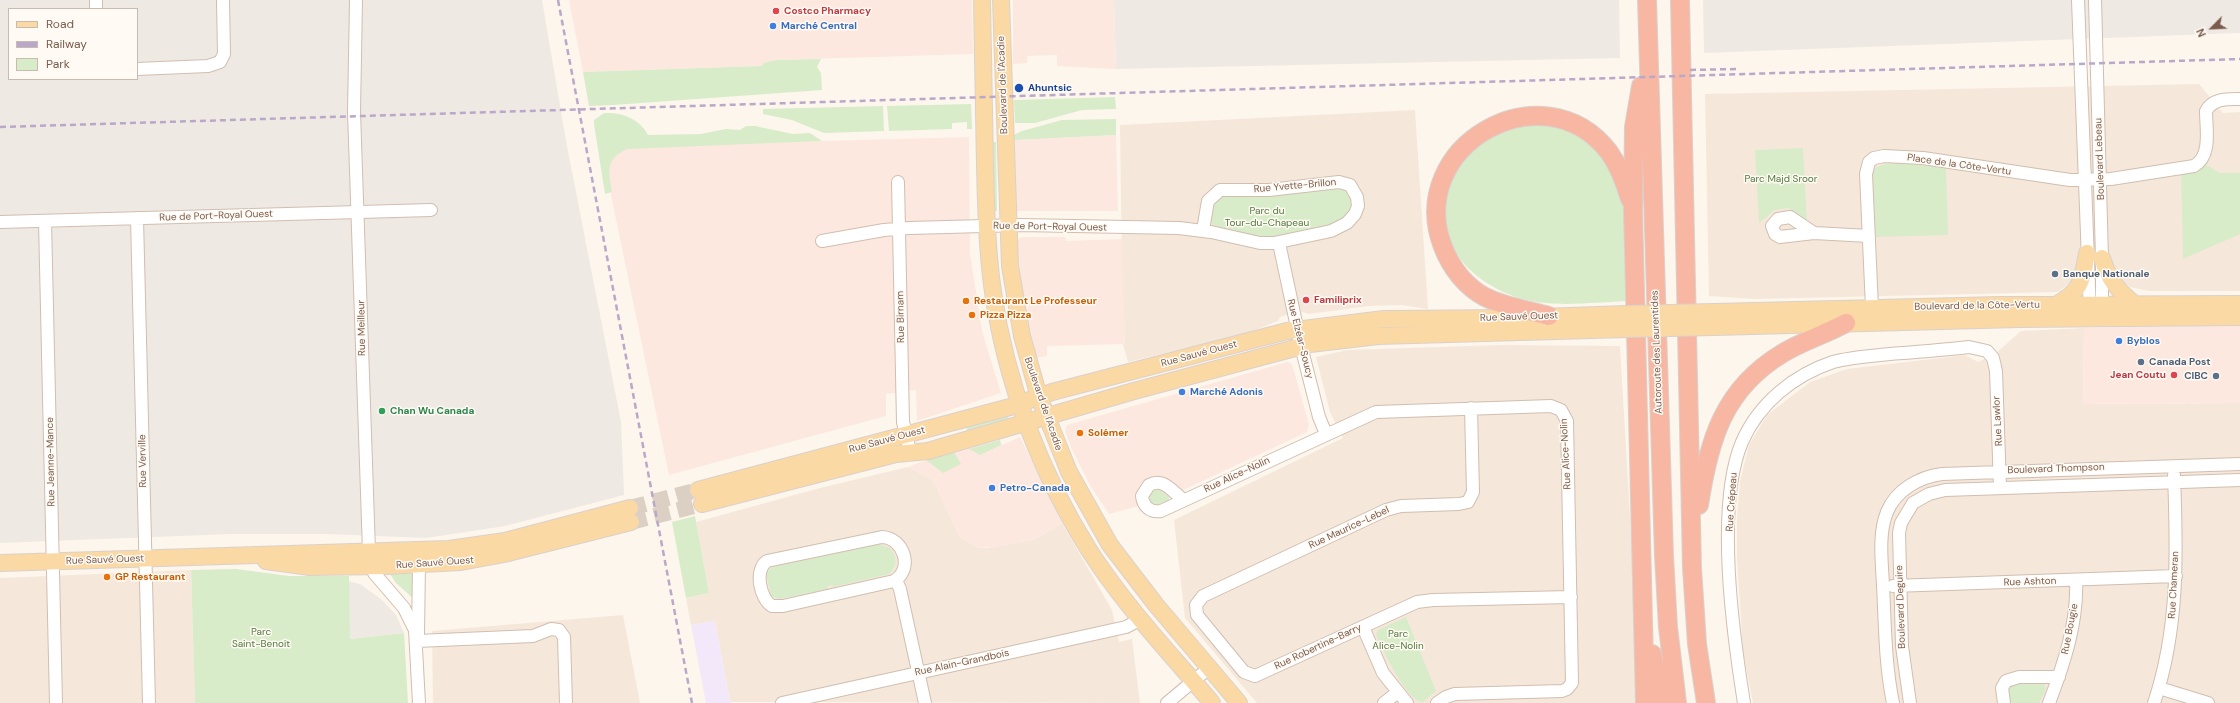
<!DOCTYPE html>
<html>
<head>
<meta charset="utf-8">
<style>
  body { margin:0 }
  #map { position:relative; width:2240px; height:703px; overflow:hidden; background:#fdf6ec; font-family:"DM Sans",sans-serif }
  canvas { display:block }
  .legend { position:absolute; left:8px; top:8px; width:130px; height:72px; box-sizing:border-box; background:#fffaf3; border:1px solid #cabbb1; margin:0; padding:5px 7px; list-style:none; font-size:12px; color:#7a5c4d }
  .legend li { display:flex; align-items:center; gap:8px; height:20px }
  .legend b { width:20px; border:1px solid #cabbb1 }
  .north { position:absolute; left:2192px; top:8px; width:40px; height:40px; -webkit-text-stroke:3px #fffaf3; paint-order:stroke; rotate:246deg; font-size:11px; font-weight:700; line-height:16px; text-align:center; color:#7a5c4d }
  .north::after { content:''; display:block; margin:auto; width:14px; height:18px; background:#7a5c4d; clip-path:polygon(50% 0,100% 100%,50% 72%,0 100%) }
</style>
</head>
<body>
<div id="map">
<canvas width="2240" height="703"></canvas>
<ul class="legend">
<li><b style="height:5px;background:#fbd9a5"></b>Road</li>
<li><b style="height:5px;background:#b9a8c9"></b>Railway</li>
<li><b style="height:11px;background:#d8ecc9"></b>Park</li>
</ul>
<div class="north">N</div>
</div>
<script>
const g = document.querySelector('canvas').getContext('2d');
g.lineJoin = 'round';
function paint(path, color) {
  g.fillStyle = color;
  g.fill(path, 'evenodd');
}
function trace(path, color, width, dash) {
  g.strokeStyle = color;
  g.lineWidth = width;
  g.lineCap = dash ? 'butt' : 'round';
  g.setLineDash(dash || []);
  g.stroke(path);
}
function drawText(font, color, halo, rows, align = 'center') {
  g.font = font + ' "DM Sans",sans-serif';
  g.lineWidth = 3;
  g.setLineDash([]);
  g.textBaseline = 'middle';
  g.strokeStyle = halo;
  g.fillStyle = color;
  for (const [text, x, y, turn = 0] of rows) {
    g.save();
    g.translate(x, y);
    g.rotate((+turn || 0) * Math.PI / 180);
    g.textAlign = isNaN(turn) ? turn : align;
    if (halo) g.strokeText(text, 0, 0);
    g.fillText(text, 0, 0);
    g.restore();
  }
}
const residential = new Path2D(`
  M2199 84 2223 113 2240 112V291H2149L2130 287 2116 277 2074 279 2058 292 1755 299 1709 296 1705 94Z
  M1415 110 1428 309 1401 305 1368 306 1309 314 1299 311 1280 317 1278 321 1245 334 1128 362 1123 344 1120 125Z
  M2084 328 2083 404 2240 403V703H1753L1743 652 1737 559V518L1740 481 1749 445 1767 415 1810 382 1847 369 1965 355 1978 362 1995 354 2021 331Z
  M1502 345 1620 346 1641 703H1257L1185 618 1174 520 1343 438 1330 412 1316 357 1347 350Z
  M908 467 933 480 960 537 979 548H989L1035 539 1062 523 1112 610 1119 642 1132 639 1140 703 730 702 715 621 691 625 686 598 709 593 696 522 820 488Z
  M191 570 195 703H0V578Z
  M623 615 640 703H433L432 631Z`);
const commercial = new Path2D(`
  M569 0H972L973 54 776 60 763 63 762 66 583 72Z
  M1013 0H1114L1116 69 1057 66V55L1027 56V63L1013 64Z
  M1116 135 1118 211H1016L1014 140Z
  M969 137 970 253 982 331 1001 393 917 421 916 390 886 394V416L669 475 601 147Z
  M1021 237H1065L1066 241 1122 239 1125 344 1047 346V356L1036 358 1026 310 1028 309 1027 297H1023L1021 284 1017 241Z
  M2240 325V403L2083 404 2084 328Z
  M1287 362 1292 364 1309 424 1307 432 1164 499 1109 514 1091 487 1071 447 1065 431 1067 425Z
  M1020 437 1062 523 1035 539 989 548V547L979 548 960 537 933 480 908 467 926 460 1000 440 1002 445Z`);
const industrial = new Path2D(`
  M0 0H542L566 141 621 422 624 495 505 526 426 538 327 534H231L0 543ZM9 9H137V79H9Z
  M1114 0H1619L1620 58 1116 69Z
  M1703 0H2240V33L1704 53Z
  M348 581 360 584 382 600 396 615 404 633 350 639Z`);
const education = new Path2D(`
  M715 621 730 702 732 703H706L691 625Z`);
const green = new Path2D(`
  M821 59 817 67 821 73 822 90 613 105 589 106 583 72 762 66 763 63 776 60Z
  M1115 97 1116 109 1082 110 1035 123H1015L1014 100Z
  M971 104 972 129H967V122L952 123V129L889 131 887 106Z
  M883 106 884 131 824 133 792 120 763 114V109Z
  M604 113C622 112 640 119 648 135L701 134 726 129 740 130 746 126H755L793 134 810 133 822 141 627 149C604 160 609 171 612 192L605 194 594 124V120Z
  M1116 119V135L1014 140V135L1022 131 1062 120Z
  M1530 120 1574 130 1599 148 1617 177 1623 201 1629 301C1596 302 1554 308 1523 299 1482 288 1441 254 1443 208 1443 200 1448 190 1451 182 1453 173 1455 157 1461 151 1478 132 1507 128 1530 120Z
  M993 142H996L997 211H995Z
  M1803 148 1807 221 1788 208 1775 210 1759 223 1755 150Z
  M2201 162 2220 173H2240V234L2183 259 2181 168Z
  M1906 163 1946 167 1948 235 1873 237 1870 175C1877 161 1893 164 1906 163Z
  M1334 186 1345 189 1352 199C1352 209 1346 220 1337 224 1321 231 1282 238 1265 238 1256 238 1213 229 1210 221 1207 213 1214 203 1217 196Z
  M1008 415 1009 421 968 432 966 426Z
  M1000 440 1001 445 980 455 969 449Z
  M954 452 961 464 943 473 926 460Z
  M1158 489 1169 497V501L1156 505 1152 503 1149 497 1152 490Z
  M695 516 709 593 686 598 672 522Z
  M877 544 888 547C898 554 898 567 889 574L833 587V585L827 586 828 589 779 599 771 596 766 573 772 567Z
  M236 569 289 576H349L350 639 404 633 408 703H195L191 570Z
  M412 572 414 575 415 600 396 583 390 574Z
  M1406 617 1436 691 1423 702C1408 703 1381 648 1376 634L1378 630Z
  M2016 682 2044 683 2046 689 2039 703H2008L2007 689Z`);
const majorTunnel = new Path2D(`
  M630 508 698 490
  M631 522 702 504`);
const minor = new Path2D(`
  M96 0V9
  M356 0 354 112 369 551 374 573 404 608 415 630 419 703
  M2078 0 2090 313
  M2095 0 2102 258V312
  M137 69 208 66 220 62 224 54 223 0
  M898 182 903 422 910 451
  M137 218 149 703
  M45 221 56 703
  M0 222 431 210
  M1814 233 1790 217 1778 219 1772 226 1775 234 1780 237 1814 233 1869 236
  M822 241 884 230 909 228 1021 225 1179 228 1211 232 1260 243H1274L1331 231 1347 223 1355 214 1358 206 1357 197 1350 185 1339 182 1269 190H1220L1208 201 1203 230
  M1279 243 1301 346 1319 417 1326 434
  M1872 308 1866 174 1869 162 1874 158 1884 156 1923 158 2070 180 2111 179 2194 166C2212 156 2206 129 2206 111 2213 98 2227 99 2240 99
  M1471 408 1473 492 1468 502 1459 504 1401 506 1386 510 1203 596 1196 605 1197 615 1244 672 1255 676 1417 602 1433 600 1571 597
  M1184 500C1172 492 1164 477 1149 485L1142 496C1143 506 1150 513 1161 511L1376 412 1551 406 1561 410 1567 421 1572 683 1567 689 1562 691 1455 694 1446 697 1437 703
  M882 537C904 538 914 569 894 581L783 606H772C760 599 754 570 767 561Z
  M896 580 900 589 925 703
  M1893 586 2176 576
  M1363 627 1383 673 1407 703
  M418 634 419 565
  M417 641 533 636 551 629 559 630 564 637 566 703
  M2159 688 2208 703
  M782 703 1126 627 1141 619
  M1167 703 1209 668
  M1384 703 1398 692
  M1744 703C1733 634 1715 506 1742 442 1759 403 1794 375 1833 362 1851 357 1871 356 1890 354 1916 352 1943 350 1969 347L1987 351 1993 358 1996 371 2000 488
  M1893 703C1885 664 1885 624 1883 585 1882 562 1878 534 1887 512 1896 490 1919 477 1942 474L2240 464
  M1910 703 1902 646 1899 533 1901 523 1913 503 1929 494 1945 490 2240 480
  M2004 703 2002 688 2006 681 2019 677H2059
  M2049 703C2064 664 2078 622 2076 580
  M2154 703C2179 629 2177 552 2174 475`);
const major = new Path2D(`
  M982 0C983 55 984 110 985 165 986 208 987 250 993 292 1006 383 1040 472 1089 550 1124 605 1170 653 1212 703
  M1001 0 1010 266 1022 336 1039 397 1069 472 1110 545 1156 605 1239 703
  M2102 258C2109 280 2118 291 2136 305
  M2056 305C2082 290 2082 281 2087 253
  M1714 312 2001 305 2240 304
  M1714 327 2019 319 2240 317
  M698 490 1010 407 1052 392 1287 331 1384 319 1511 318 1627 314
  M702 504 896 454 928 451 1134 391 1310 344 1378 336 1627 329
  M266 561 310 567 386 566 461 562 504 554 631 522
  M0 563 449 549 505 541 630 508`);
const highway = new Path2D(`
  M1647 0 1664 556 1668 627 1677 703
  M1680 0 1692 568 1697 644 1706 703
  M1641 86 1634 127 1633 209 1645 703
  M1549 316C1528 310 1505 307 1485 297 1466 287 1451 268 1443 247 1404 146 1543 67 1609 152 1619 166 1625 182 1630 199
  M1699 505C1709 440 1723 389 1783 353 1803 341 1826 334 1846 323
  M1652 654 1661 703`);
const rail = new Path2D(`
  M558 0 692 703
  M1690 70 1736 69
  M0 127 2240 59`);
const majorBridge = new Path2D(`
  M1627 314 1714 312
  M1627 329 1714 327`);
const markers = [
  [776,11,4,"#e0444e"],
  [773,26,4,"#3f7fe0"],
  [1019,88,5,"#1a4fb4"],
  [2055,274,4,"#5c6f8a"],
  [1306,300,4,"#e0444e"],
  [966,301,4,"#e8710a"],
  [972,315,4,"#e8710a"],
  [2119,341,4,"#3f7fe0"],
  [2141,362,4,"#5c6f8a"],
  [2174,375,4,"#e0444e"],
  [2216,376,4,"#5c6f8a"],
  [1182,392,4,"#3f7fe0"],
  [382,411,4,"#2e9e5b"],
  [1080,433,4,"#e8710a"],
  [992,488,4,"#3f7fe0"],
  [107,577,4,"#e8710a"]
];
const healthNames = [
  ["Costco Pharmacy",784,11],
  ["Familiprix",1314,300],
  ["Jean Coutu",2166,375,"right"]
];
const shopNames = [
  ["Marché Central",781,26],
  ["Byblos",2127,341],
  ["Marché Adonis",1190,392],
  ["Petro-Canada",1000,488]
];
const streetNames = [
  ["Boulevard de l'Acadie",1003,85,-92],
  ["Boulevard Lebeau",2100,159,-92],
  ["Place de la Côte-Vertu",1959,165,8],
  ["Rue Yvette-Brillon",1295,186,-5],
  ["Rue de Port-Royal Ouest",216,216,-2],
  ["Rue de Port-Royal Ouest",1050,227,1],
  ["Boulevard de la Côte-Vertu",1977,306,-1],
  ["Rue Birnam",901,317,-91],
  ["Rue Sauvé Ouest",1519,317,-2],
  ["Rue Meilleur",362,328,-91],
  ["Rue Elzéar-Soucy",1300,339,76],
  ["Autoroute des Laurentides",1657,352,-92],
  ["Rue Sauvé Ouest",1199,354,-15],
  ["Boulevard de l'Acadie",1043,404,71],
  ["Rue Lawlor",1998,421,-93],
  ["Rue Sauvé Ouest",887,440,-15],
  ["Rue Alice-Nolin",1566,454,-93],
  ["Rue Verville",143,461,-91],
  ["Rue Jeanne-Mance",51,462,-91],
  ["Boulevard Thompson",2056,469,-2],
  ["Rue Alice-Nolin",1237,475,-25],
  ["Rue Crépeau",1732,502,-86],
  ["Rue Maurice-Lebel",1349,528,-25],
  ["Rue Sauvé Ouest",105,560,-2],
  ["Rue Sauvé Ouest",435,563,-4],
  ["Rue Ashton",2030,582,-2],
  ["Rue Chameran",2174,585,-87],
  ["Boulevard Deguire",1901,607,-92],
  ["Rue Bougie",2070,629,-79],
  ["Rue Robertine-Barry",1318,647,-25],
  ["Rue Alain-Grandbois",962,663,-12]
];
const transitNames = [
  ["Ahuntsic",1028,88]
];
const parkNames = [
  ["Parc Majd Sroor",1781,179],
  ["Parc du",1267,211],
  ["Tour-du-Chapeau",1267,223],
  ["Parc",261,632],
  ["Saint-Benoît",261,644],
  ["Parc",1398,634],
  ["Alice-Nolin",1398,646]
];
const serviceNames = [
  ["Banque Nationale",2063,274],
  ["Canada Post",2149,362],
  ["CIBC",2208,376,"right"]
];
const foodNames = [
  ["Restaurant Le Professeur",974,301],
  ["Pizza Pizza",980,315],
  ["Solémer",1088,433],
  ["GP Restaurant",115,577]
];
const leisureNames = [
  ["Chan Wu Canada",390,411]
];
paint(residential, '#f5e8da');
paint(commercial, '#fde8e0');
paint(industrial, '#efe9e4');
paint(education, '#f3e8fa');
paint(green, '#d8ecc9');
trace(majorTunnel, '#dcd0c4', 16, [16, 8]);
trace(minor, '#d1beb0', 14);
trace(major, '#dad1cd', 18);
trace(highway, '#dad1cd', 20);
trace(minor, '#fff', 12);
trace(major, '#fbd9a5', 16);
trace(highway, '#f7b7a3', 18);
trace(rail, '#b9a8c9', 2.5, [6, 4]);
trace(majorBridge, '#dad1cd', 18, []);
trace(majorBridge, '#fbd9a5', 16);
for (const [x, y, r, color] of markers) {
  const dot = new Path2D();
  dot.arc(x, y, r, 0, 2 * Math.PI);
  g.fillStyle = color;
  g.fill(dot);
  trace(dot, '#fffaf3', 1.5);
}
drawText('bold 10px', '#be3a42', '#fffaf3', healthNames, 'left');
drawText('bold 10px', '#366cbe', '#fffaf3', shopNames, 'left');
drawText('10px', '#7a5c4d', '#fffaf3', streetNames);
drawText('bold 10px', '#164399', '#fffaf3', transitNames, 'left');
drawText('10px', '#537a41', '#fffaf3', parkNames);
drawText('bold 10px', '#4e5e75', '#fffaf3', serviceNames, 'left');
drawText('bold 10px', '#c56008', '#fffaf3', foodNames, 'left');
drawText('bold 10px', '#27864d', '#fffaf3', leisureNames, 'left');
</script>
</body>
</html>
